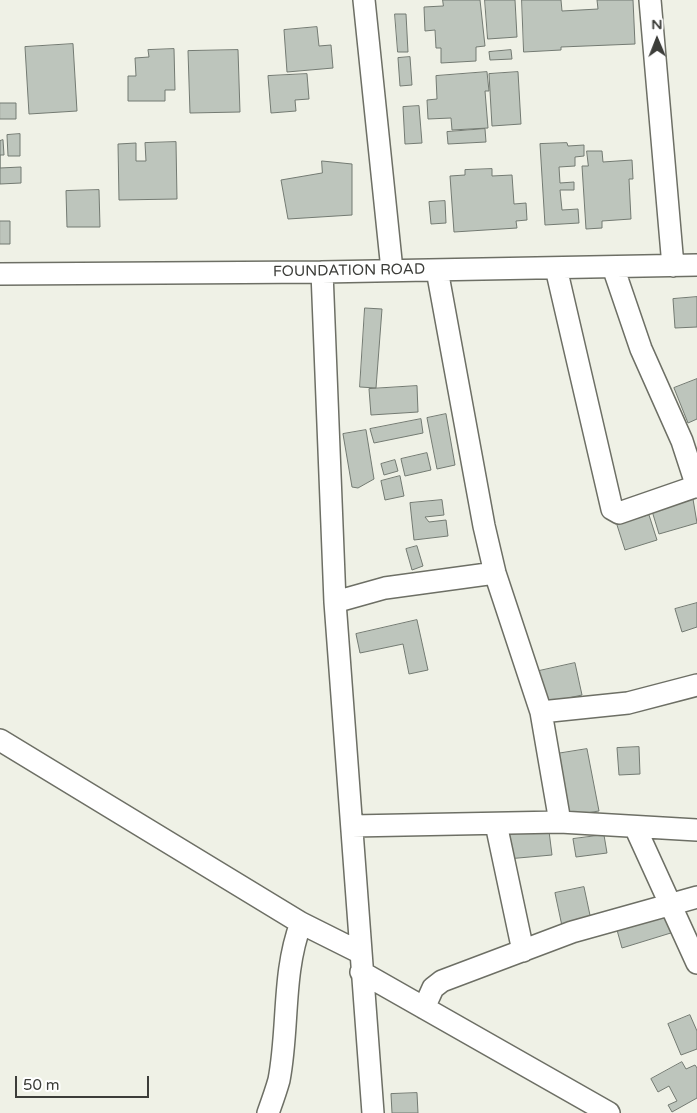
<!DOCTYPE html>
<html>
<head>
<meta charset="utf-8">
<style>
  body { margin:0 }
  #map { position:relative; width:697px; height:1113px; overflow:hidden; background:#eff1e6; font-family:"Varela Round",sans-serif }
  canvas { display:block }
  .north { position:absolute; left:632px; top:15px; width:50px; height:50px; -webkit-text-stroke:4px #fff; paint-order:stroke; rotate:359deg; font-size:14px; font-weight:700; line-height:20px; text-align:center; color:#3c3d39 }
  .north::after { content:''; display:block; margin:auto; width:18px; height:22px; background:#3c3d39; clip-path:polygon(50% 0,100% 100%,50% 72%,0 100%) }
  .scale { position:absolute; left:15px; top:1076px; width:134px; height:22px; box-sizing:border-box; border:2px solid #3c3d39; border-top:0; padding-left:6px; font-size:15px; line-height:18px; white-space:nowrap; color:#3c3d39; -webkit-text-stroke:4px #fff; paint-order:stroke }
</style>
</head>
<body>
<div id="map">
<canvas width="697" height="1113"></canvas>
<div class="north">N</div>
<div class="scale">50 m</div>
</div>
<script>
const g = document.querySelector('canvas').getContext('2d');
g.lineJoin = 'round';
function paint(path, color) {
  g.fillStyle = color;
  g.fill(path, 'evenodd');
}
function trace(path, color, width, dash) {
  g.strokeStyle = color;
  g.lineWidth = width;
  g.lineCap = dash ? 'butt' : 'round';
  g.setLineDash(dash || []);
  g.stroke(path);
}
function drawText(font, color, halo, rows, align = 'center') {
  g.font = font + ' "Varela Round",sans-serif';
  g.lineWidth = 5;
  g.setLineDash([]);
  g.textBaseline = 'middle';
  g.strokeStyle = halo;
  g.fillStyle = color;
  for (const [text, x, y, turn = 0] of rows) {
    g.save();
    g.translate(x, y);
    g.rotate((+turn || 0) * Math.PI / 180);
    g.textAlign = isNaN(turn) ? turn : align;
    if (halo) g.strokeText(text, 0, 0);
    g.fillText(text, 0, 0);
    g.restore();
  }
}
const building = new Path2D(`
  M443 0H480L485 46 476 47V61L441 63V48H436L435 30 425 31 424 7 443 6Z
  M485 0H515L517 37 488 39Z
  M522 0H561L562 11 598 9 597 0H633L635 44 561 47V50L524 52Z
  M395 14H406L408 52H398Z
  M317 27 319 46 331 45 333 68 287 72 284 30Z
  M73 44 77 111 29 114 25 47Z
  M174 49 175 90H165V101H128V76H136L135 58 149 57 148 50Z
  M238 50 240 112 190 113 188 51Z
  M511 50 512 59 490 60 489 52Z
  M410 57 412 85 400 86 398 58Z
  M487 72 489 91H485L488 128 452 130 451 118 428 119 427 100 437 99 436 76Z
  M518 72 521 124 492 126 489 74Z
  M307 74 309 99 295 100 296 111 271 113 268 76Z
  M0 103H16V119H0Z
  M419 106 422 143 405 144 403 107Z
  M485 129 486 142 448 144 447 132Z
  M20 134V156H8L7 135Z
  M3 140 4 155H0V168L21 167V183L0 184V141Z
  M176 142 177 199 119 200 118 144 136 143V161H146L145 143Z
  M567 143 568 146 584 145V156L575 157V166L559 167 560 183 574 182V190H560L562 210 578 209 579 223 545 225 540 144Z
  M587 151H602L603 162 632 160 633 179H629L631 219 602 221V228L586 229 582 166H588Z
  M322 161 352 164V215L288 219 281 180 322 173Z
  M492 169V176L512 175 514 204 526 203 527 220 516 221 517 228 454 232 450 176 465 175V170Z
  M99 190 100 227H67L66 191Z
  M445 201 446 223 431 224 429 202Z
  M0 221H10V244H0Z
  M697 297V327L675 328 673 299Z
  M365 308 382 309 376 388 360 387Z
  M697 379V419L688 423 674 388Z
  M417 386 418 412 371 415 369 389Z
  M446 414 455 465 437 469 427 418Z
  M421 419 423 433 374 443 370 429Z
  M366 430 374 479 358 488 352 487 343 434Z
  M427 453 431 470 405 476 401 459Z
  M395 460 398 471 384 475 381 464Z
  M400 476 404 496 385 500 381 481Z
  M693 499 697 523 659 534 652 511Z
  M442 500 444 515 425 517 429 522 446 520 448 536 414 540 410 503Z
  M649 515 657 540 625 550 617 525Z
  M417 546 423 566 412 570 406 549Z
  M697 603V627L682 632 675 609Z
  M417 620 428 670 409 674 403 644 360 653 356 634Z
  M575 663 582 695 546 703 539 671Z
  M639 747 640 774 619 775 617 748Z
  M587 749 599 811 568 816 556 754Z
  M549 831 552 855 507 859 505 835Z
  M604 835 607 853 576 857 573 839Z
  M584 887 591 920 562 926 555 893Z
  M669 915 674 932 622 948 617 930Z
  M690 1015 697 1031V1049L681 1055 668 1024Z
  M682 1062 686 1069 695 1065 697 1068V1098L672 1112 668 1105 677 1101 669 1086 658 1092 651 1079Z
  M417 1093 418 1113H392L391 1094Z`);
const minor = new Path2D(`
  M364 0 392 270
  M650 0 673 266
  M613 267 641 349 682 441 697 487
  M556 268 612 509 619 513 697 486
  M437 270 484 526 495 573 541 712 560 822
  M322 272 335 602 373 1113
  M0 274 322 272 697 265
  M335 602 385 588 495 573
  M541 712 628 703 697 685
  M0 740 301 923 359 952
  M496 824 523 951
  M352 826 560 822 697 830
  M635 827 697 963
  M361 972 609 1113
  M424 1008 433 988 442 981 572 932 697 897
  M268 1113C272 1102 276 1091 279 1080 289 1028 282 973 301 923`);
const streetNames = [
  ["FOUNDATION ROAD",349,271,-1]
];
paint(building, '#bdc5bc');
trace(building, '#737a72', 1);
trace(minor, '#6d6f65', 24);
trace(minor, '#fff', 21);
drawText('15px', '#3c3d39', '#fff', streetNames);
</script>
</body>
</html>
